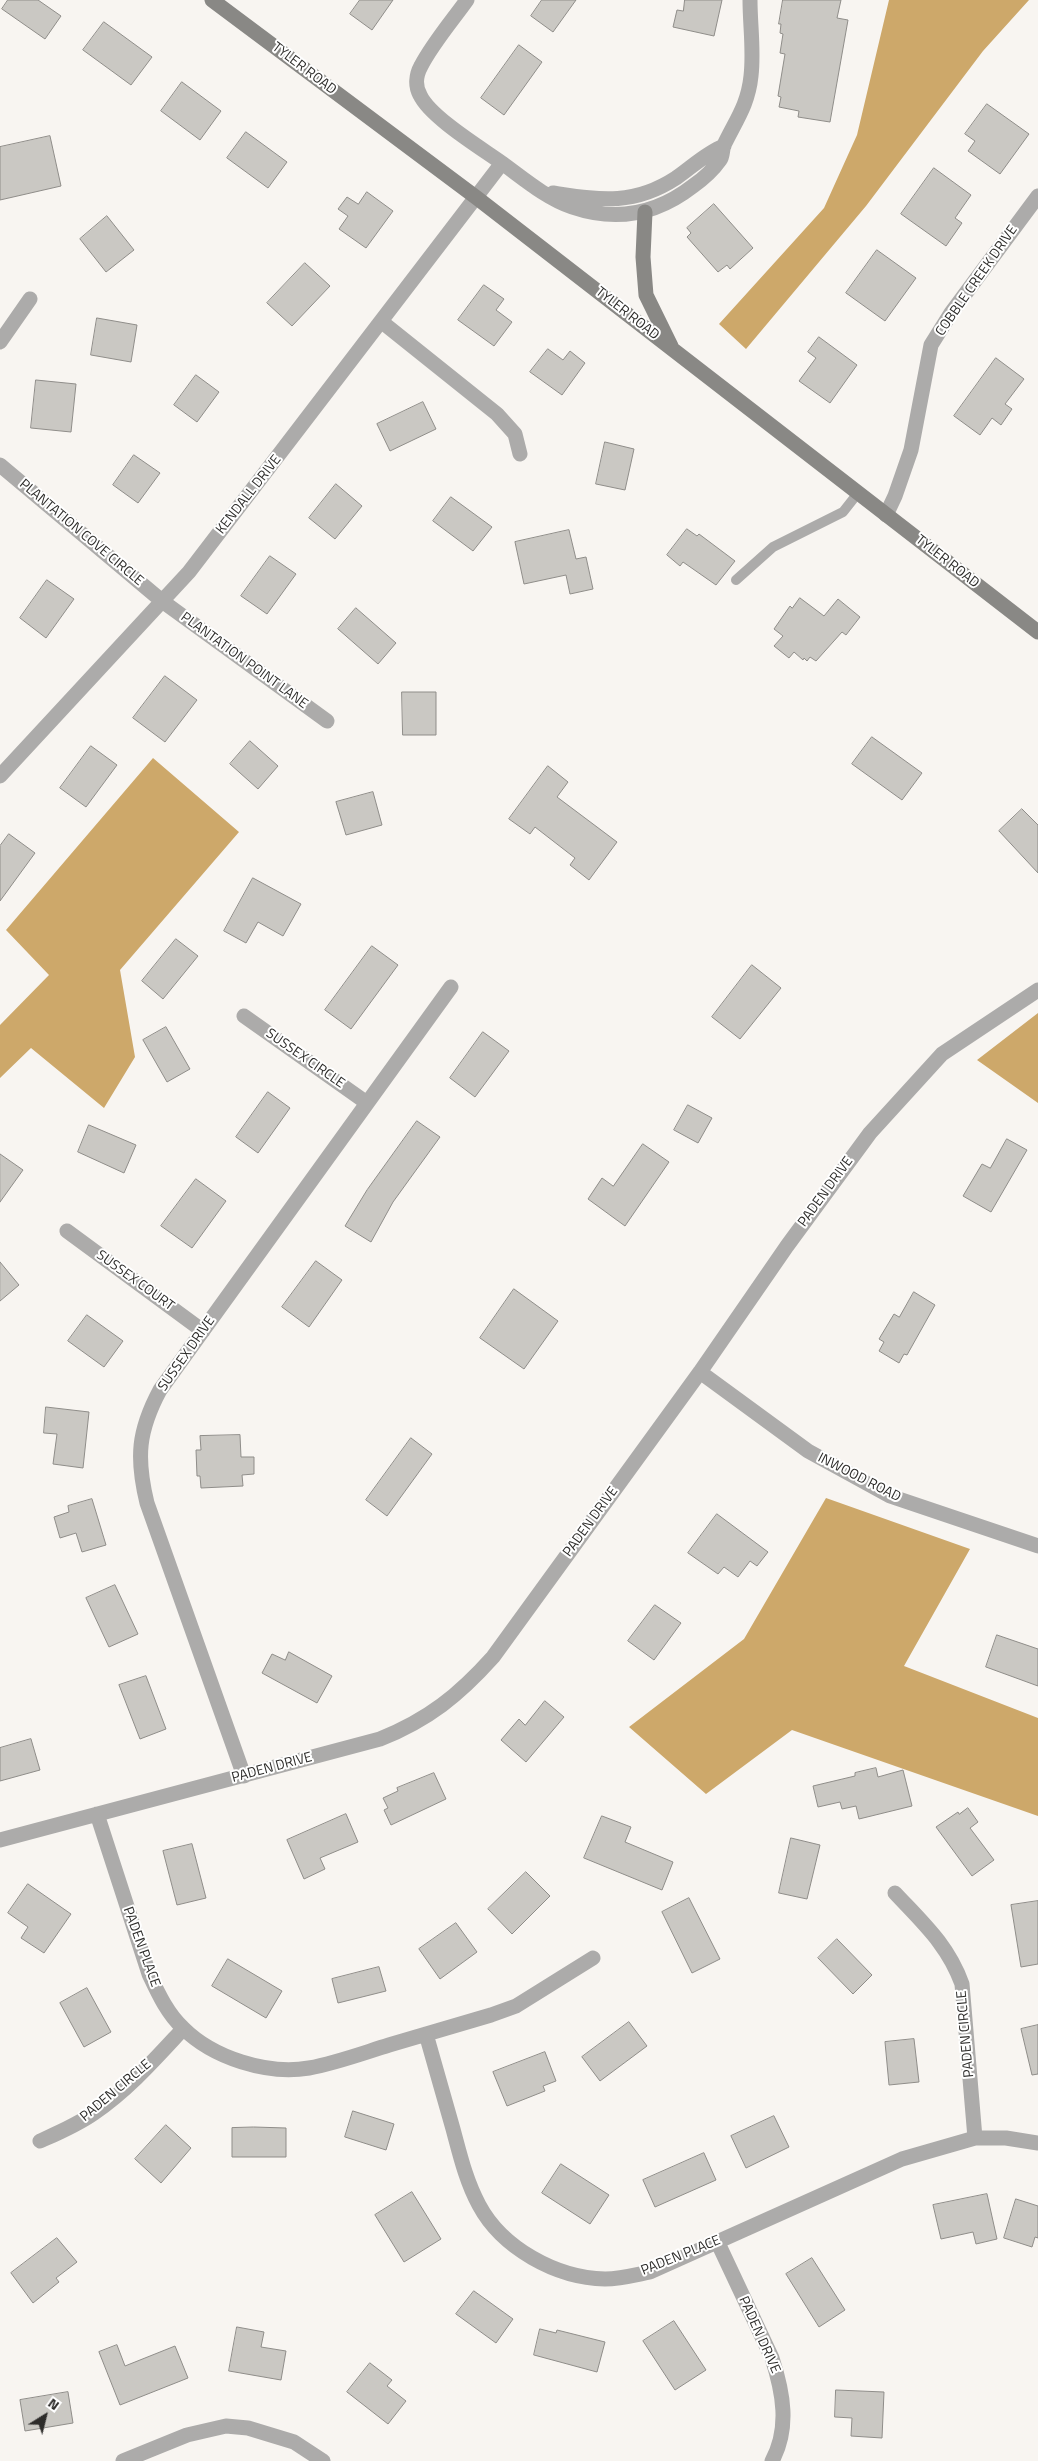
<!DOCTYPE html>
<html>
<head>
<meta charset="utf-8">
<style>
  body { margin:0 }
  #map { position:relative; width:1038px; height:2461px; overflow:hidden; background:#f8f5f1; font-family:"Titillium Web",sans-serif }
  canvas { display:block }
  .north { position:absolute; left:20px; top:2391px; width:50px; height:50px; -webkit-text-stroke:4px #fff; paint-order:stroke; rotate:36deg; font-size:14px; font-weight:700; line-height:20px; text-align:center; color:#2d2c2a }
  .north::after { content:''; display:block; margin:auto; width:18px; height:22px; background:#2d2c2a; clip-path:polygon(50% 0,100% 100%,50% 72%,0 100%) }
</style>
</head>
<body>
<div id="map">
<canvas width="1038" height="2461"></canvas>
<div class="north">N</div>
</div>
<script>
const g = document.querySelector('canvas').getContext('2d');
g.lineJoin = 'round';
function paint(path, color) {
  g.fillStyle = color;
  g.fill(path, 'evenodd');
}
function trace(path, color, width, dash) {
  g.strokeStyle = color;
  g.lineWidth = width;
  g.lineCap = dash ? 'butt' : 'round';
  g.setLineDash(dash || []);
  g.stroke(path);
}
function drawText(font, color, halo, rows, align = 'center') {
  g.font = font + ' "Titillium Web",sans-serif';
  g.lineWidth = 4;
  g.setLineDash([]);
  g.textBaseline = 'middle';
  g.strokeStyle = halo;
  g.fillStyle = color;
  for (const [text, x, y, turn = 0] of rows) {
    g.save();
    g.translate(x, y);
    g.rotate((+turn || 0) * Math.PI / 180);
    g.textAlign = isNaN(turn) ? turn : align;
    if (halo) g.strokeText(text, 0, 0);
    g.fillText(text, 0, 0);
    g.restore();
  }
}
const forest = new Path2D(`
  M889 0H1029L983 51 866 206 746 349 719 324 824 208 857 135Z
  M153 758 239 832 120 970 135 1057 104 1108 31 1048 0 1078V1025L49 975 6 930Z
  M1038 1013V1103L977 1060Z
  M826 1498 970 1549 904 1666 1038 1718V1816L792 1730 706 1794 629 1727 744 1639Z`);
const building = new Path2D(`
  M8 0H38L61 16 45 39 2 9Z
  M360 0H393L372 30 350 14Z
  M542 0H576L553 32 531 16Z
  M685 0H722L714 36 673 27 677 10 683 11Z
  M783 0H841L837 18 848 20 830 122 798 117 799 111 779 107 781 97 778 96 785 54 780 53 783 34 780 33 781 24H779Z
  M104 22 152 57 131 85 83 50Z
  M519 45 542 62 504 115 481 98Z
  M182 82 221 111 200 140 161 111Z
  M987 104 1029 134 1000 174 968 151 975 141 965 134Z
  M246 132 287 162 268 188 227 158Z
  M50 136 61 186 0 200V147Z
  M934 168 971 195 955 218 962 223 946 246 901 214Z
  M367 192 393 211 366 248 339 229 348 216 338 209 347 197 358 204Z
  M714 204 753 248 730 269 727 265 718 272 687 237 691 233 687 228Z
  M107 216 134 250 106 272 80 239Z
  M877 250 916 278 885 321 846 293Z
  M305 263 330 286 292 326 267 303Z
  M484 285 504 299 496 310 512 322 494 346 458 320Z
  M97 318 137 325 131 362 91 355Z
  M819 337 857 365 830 403 799 381 816 358 808 352Z
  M548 349 563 360 570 351 585 363 562 395 530 372Z
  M996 358 1024 379 1005 404 1012 409 1001 425 992 418 980 435 954 416Z
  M196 375 219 392 197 422 174 405Z
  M36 380 76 384 71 432 31 428Z
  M423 402 436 429 390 451 377 424Z
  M605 442 634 449 625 490 596 484Z
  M134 455 160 473 138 503 113 485Z
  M336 484 362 506 335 539 309 518Z
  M451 497 492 527 473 551 433 521Z
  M687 529 697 536 699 534 735 561 716 585 683 562 680 566 667 555Z
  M569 530 576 559 586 557 593 589 570 594 566 575 524 584 515 542Z
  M270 556 296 574 267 614 241 596Z
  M47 580 74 599 46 638 20 618Z
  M800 598 824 616 838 599 860 617 846 635 842 632 816 661 810 657 807 661 804 658 803 660 794 652 789 658 774 646 783 636 774 629 790 606 792 608Z
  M356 608 396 643 378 664 338 629Z
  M165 676 197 700 165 742 133 718Z
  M402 692H436V735H403Z
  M872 737 922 773 902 800 852 764Z
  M250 741 278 766 258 789 230 764Z
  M91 746 117 765 86 807 60 788Z
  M548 766 568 782 557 797 617 842 589 880 570 865 575 858 535 827 530 834 509 819Z
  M373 792 382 825 346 835 336 802Z
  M1022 809 1038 825V873L999 831Z
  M9 834 35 853 0 901V846Z
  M253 878 301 904 283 936 258 922 246 943 224 931Z
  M176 939 198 956 163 999 142 981Z
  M372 946 398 965 351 1029 325 1010Z
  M752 965 781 988 740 1039 712 1017Z
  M166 1027 190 1069 167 1082 143 1040Z
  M483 1032 509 1051 475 1097 450 1078Z
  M268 1092 290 1108 258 1153 236 1137Z
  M688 1105 712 1118 698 1143 674 1130Z
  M417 1121 440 1137 393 1202 371 1242 345 1226 367 1190Z
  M89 1125 136 1145 124 1173 78 1152Z
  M1007 1139 1027 1150 991 1212 963 1196 982 1164 990 1168Z
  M643 1144 669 1162 625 1226 588 1199 602 1178 613 1186Z
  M0 1154 23 1170 0 1202Z
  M196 1179 226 1201 192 1248 161 1226Z
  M316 1261 342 1280 309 1327 282 1307Z
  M0 1262 19 1285 0 1301Z
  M514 1289 558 1321 524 1369 480 1338Z
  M914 1292 935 1305 907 1355 904 1354 899 1363 879 1351 884 1342 879 1339 894 1314 899 1317Z
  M87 1315 123 1341 104 1367 68 1341Z
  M46 1407 89 1412 83 1468 53 1464 57 1434 44 1433Z
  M240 1435 241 1457H254V1474L242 1475 243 1486 201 1488 200 1476H197L196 1450H201L200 1436Z
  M411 1438 432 1454 387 1516 366 1500Z
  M92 1499 106 1545 82 1552 76 1533 60 1538 54 1517 69 1512 68 1506Z
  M717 1514 768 1552 757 1566 750 1561 738 1577 724 1567 718 1574 688 1553Z
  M115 1585 138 1634 109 1647 86 1598Z
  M655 1605 681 1623 654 1660 628 1641Z
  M997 1635 1038 1649V1686L986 1667Z
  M289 1652 332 1676 317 1703 262 1673 272 1654 285 1660Z
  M146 1676 166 1729 140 1739 119 1685Z
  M545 1701 564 1717 526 1762 501 1740 519 1719 525 1725Z
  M31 1739 40 1770 0 1781V1748Z
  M876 1768 878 1777 903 1770 912 1806 859 1819 856 1806 842 1809 840 1802 818 1807 813 1786 855 1776V1773Z
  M434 1773 446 1799 391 1825 384 1810 388 1808 383 1798 398 1791 397 1788Z
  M968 1808 978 1822 970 1828 994 1860 972 1876 936 1827 958 1812 959 1814Z
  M346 1814 358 1842 320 1858 325 1869 304 1879 287 1840Z
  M602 1816 631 1827 625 1842 673 1862 662 1890 584 1858Z
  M791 1838 820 1845 807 1899 779 1893Z
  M192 1844 206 1898 177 1905 163 1851Z
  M526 1872 550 1896 512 1934 488 1909Z
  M28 1884 71 1914 44 1953 21 1938 28 1927 8 1913Z
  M689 1898 720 1959 692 1973 662 1912Z
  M1038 1901V1964L1021 1967 1011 1905Z
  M456 1923 477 1952 440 1979 419 1949Z
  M837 1939 872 1975 853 1994 818 1958Z
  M228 1959 282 1991 266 2018 212 1986Z
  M379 1967 386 1991 338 2003 332 1979Z
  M87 1988 111 2032 84 2047 60 2003Z
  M629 2022 647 2046 600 2081 582 2057Z
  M1038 2025V2074L1032 2075 1021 2029Z
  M914 2039 919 2082 889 2085 885 2042Z
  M545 2052 556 2081 543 2086 545 2091 507 2106 493 2072Z
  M353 2111 394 2124 386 2150 345 2137Z
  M774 2116 789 2147 746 2168 731 2136Z
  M166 2125 191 2148 161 2183 135 2159Z
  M254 2127 286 2128V2157H232V2128Z
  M704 2153 716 2180 655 2207 643 2180Z
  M561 2164 609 2195 590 2224 542 2193Z
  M412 2192 441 2239 404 2262 375 2215Z
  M987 2194 997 2239 976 2244 973 2232 941 2239 933 2205Z
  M1016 2199 1038 2206V2238L1035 2237 1032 2247 1004 2238Z
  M57 2238 77 2262 56 2278 59 2282 33 2303 11 2273Z
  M812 2258 845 2310 819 2327 786 2274Z
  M474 2291 513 2319 496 2343 456 2314Z
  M674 2321 706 2370 675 2390 643 2341Z
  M237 2327 264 2332 261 2347 286 2351 281 2380 229 2371Z
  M540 2329 556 2333 557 2330 605 2342 597 2372 534 2355Z
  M117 2345 125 2366 175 2346 188 2378 120 2405 99 2352Z
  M370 2363 392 2380 387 2386 406 2401 388 2424 347 2392Z
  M836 2390 884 2392 882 2438 851 2436 852 2418 835 2417Z
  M68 2392 73 2423 25 2431 20 2400Z`);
const lane = new Path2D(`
  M736 580 773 547 843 512 858 493`);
const street = new Path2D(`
  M502 163C524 179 546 198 572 207 616 222 657 214 693 186 703 179 713 170 720 160 723 156 722 150 724 145 736 120 748 105 751 76 754 51 750 25 750 0
  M553 193C600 200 633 206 676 178 692 167 706 153 724 146
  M382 322 497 414 515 434 520 454
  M0 342 30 299
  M0 465 162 601 327 721
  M886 515 895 496 911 450 931 345 951 313 1038 196
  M0 776 189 572 502 163C481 148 430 117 420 95 415 86 416 75 421 66 433 43 452 21 467 0
  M244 1016 367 1103
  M67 1231 203 1331
  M700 1372 808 1451 890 1496 1038 1546
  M244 1776 147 1503C136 1458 138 1431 160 1390L451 987
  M97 1814 149 1974C158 1993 167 2013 183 2028 213 2058 267 2075 309 2068 336 2063 363 2053 389 2045 423 2035 457 2025 491 2015L516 2006 593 1958
  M0 1840 380 1739C428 1720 459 1695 493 1657L700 1372 787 1246 870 1133 942 1054 1038 990
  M895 1893C923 1923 948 1945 962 1984L975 2138
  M426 2034C435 2066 444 2098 453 2129 460 2155 466 2181 479 2205 502 2248 556 2278 605 2279 620 2279 635 2275 650 2272L902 2159 975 2138H1006L1038 2143
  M40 2141C58 2133 77 2125 94 2113 128 2090 156 2058 183 2029
  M717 2241 772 2358C783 2392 790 2428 772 2461
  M123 2461 187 2435 226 2426 248 2428 294 2442 323 2461`);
const secondary = new Path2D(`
  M212 0 477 198 1038 632
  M645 212 643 257 646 295 671 346`);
const streetNames = [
  ["TYLER ROAD",304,69,37],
  ["COBBLE CREEK DRIVE",977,281,-55],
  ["TYLER ROAD",627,314,38],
  ["KENDALL DRIVE",249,495,-52],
  ["PLANTATION COVE CIRCLE",81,533,40],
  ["TYLER ROAD",947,562,38],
  ["PLANTATION POINT LANE",244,661,36],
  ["SUSSEX CIRCLE",305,1059,35],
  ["PADEN DRIVE",826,1192,-54],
  ["SUSSEX COURT",135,1281,36],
  ["SUSSEX DRIVE",187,1354,-55],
  ["INWOOD ROAD",859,1478,27],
  ["PADEN DRIVE",591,1522,-54],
  ["PADEN DRIVE",272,1768,-15],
  ["PADEN PLACE",141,1947,70],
  ["PADEN CIRCLE",966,2034,-95],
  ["PADEN CIRCLE",116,2091,-40],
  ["PADEN PLACE",681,2256,-22],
  ["PADEN DRIVE",759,2335,66]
];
paint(forest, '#cda86a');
paint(building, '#cac8c3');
trace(building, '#8f8d89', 1);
trace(lane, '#acabaa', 10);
trace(street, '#acabaa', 15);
trace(secondary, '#898885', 15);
drawText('14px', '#2d2c2a', '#fff', streetNames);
</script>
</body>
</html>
